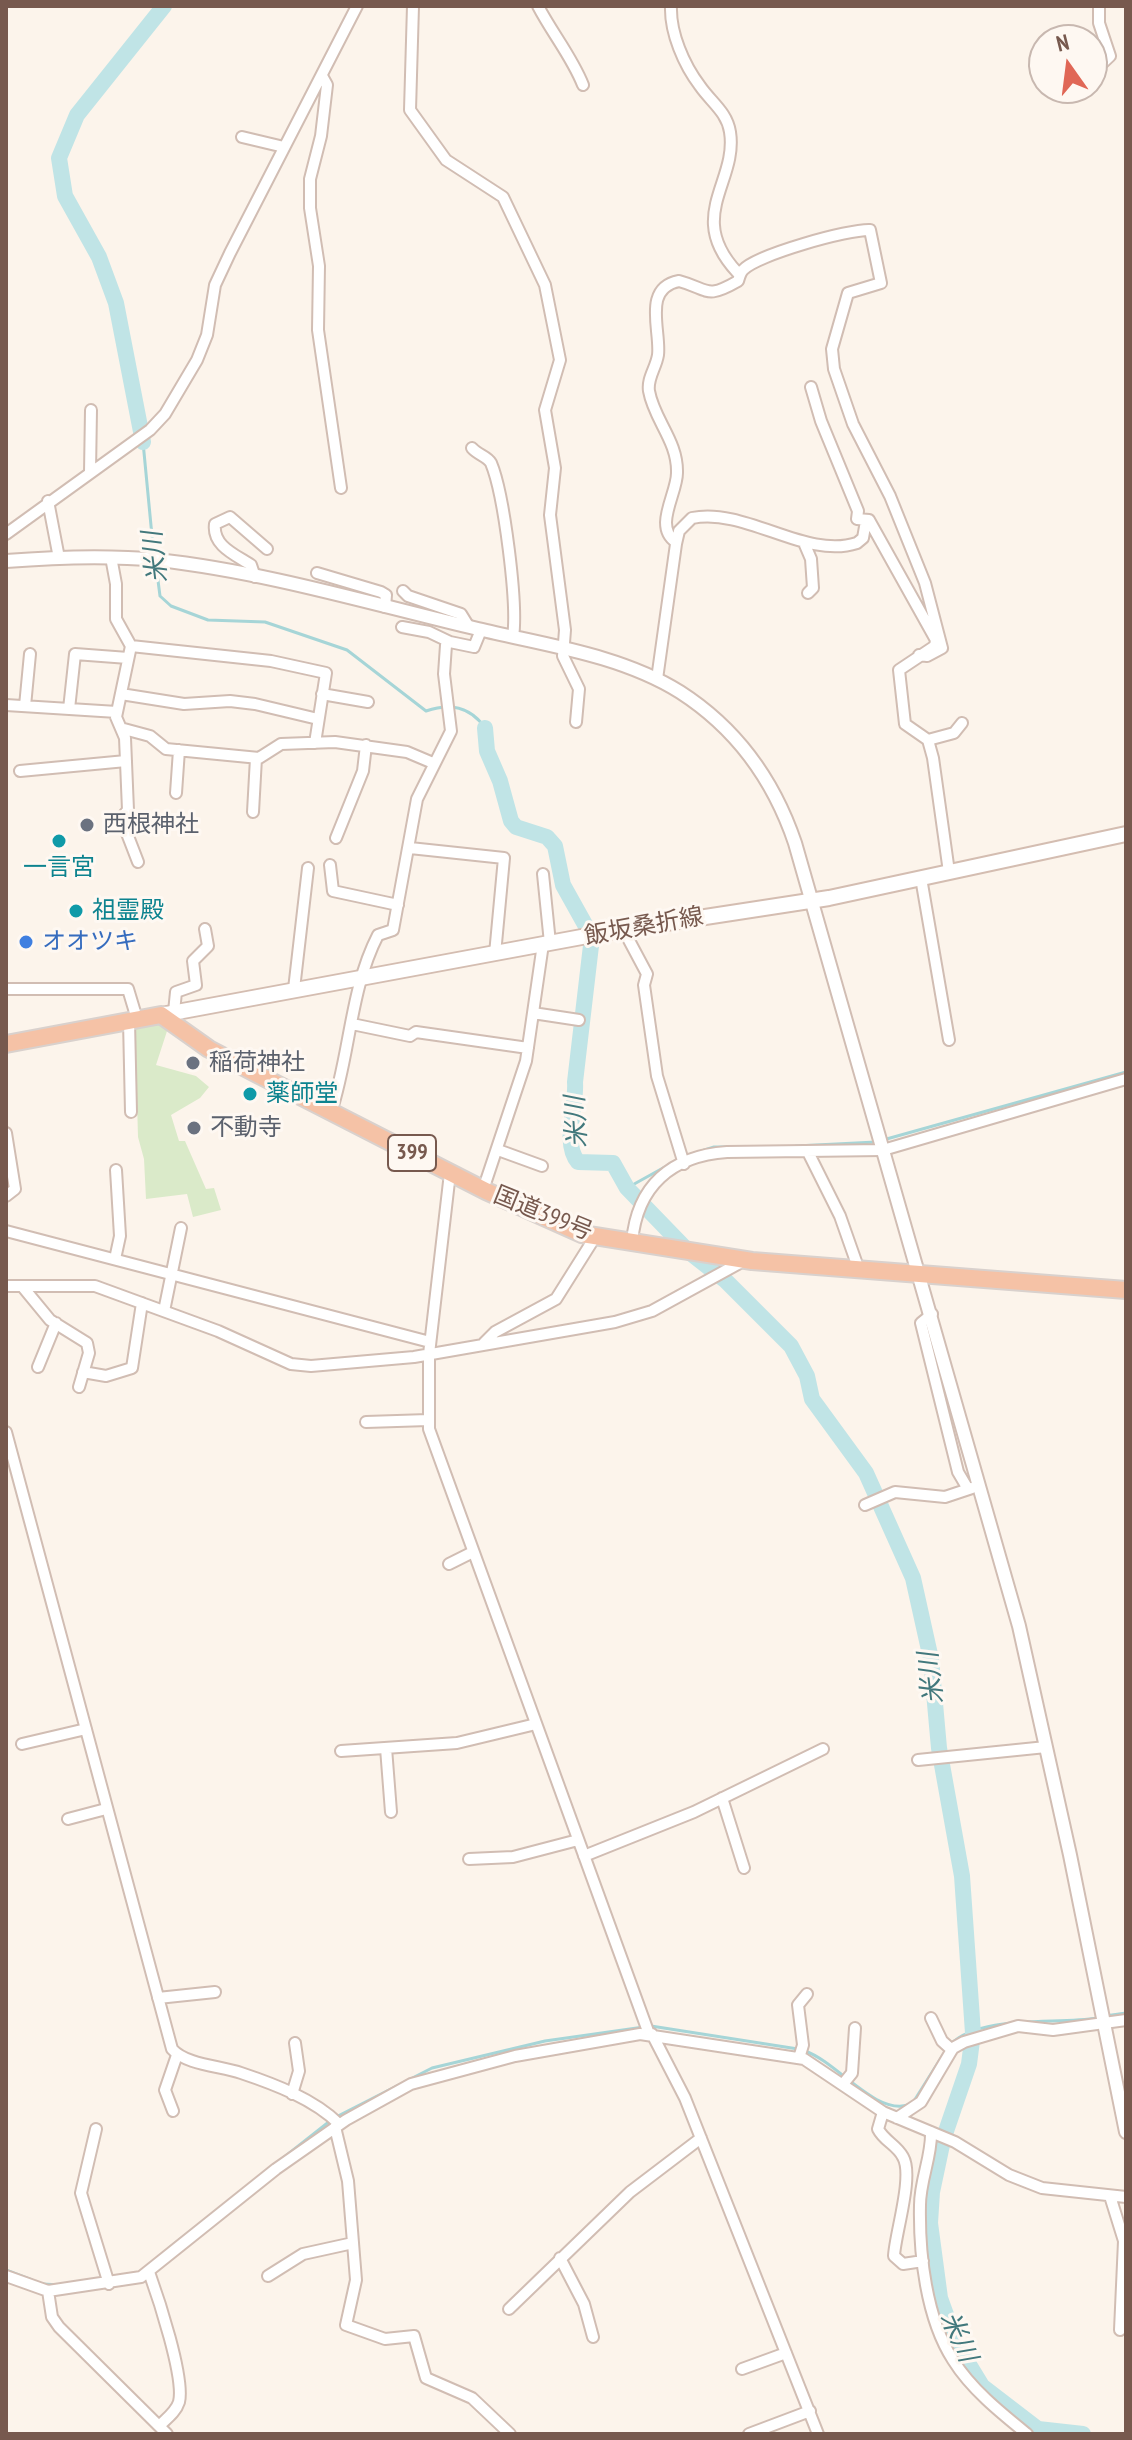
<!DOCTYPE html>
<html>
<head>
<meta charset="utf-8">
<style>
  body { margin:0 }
  #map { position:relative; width:1132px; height:2440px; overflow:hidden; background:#fcf4eb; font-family:"PT Sans Narrow",sans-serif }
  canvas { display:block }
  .frame { position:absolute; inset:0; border:8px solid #77594e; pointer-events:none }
  .north { position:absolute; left:1028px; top:24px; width:80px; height:80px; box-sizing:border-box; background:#fef8f2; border:2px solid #c8b8b0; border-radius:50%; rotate:346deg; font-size:22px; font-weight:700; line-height:32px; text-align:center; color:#77594e }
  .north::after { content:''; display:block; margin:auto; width:28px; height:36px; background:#e06756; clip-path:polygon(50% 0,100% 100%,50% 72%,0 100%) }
</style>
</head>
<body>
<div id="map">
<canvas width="1132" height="2440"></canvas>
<div class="frame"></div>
<div class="north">N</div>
</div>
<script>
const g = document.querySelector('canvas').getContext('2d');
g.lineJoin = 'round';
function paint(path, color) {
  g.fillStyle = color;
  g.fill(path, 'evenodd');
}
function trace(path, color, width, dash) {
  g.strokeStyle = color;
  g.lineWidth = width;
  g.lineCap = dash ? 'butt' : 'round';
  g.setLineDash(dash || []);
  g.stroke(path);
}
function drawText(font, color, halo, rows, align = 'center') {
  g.font = font + ' "PT Sans Narrow","Noto Sans JP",sans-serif';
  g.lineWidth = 6;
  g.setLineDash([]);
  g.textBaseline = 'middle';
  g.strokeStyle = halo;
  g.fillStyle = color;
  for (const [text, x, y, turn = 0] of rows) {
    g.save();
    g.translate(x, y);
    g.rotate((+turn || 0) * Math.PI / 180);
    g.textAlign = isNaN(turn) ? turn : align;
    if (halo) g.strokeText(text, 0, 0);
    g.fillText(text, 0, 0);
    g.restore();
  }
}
const green = new Path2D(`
  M153 1022 168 1028 156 1065 196 1076 209 1087 200 1098 171 1115 179 1141H185L206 1189 214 1188 221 1210 193 1217 187 1194 146 1199 144 1159 138 1137 135 1029 137 1023Z`);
const stream = new Path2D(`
  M143 442 154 557
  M156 565 160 596 171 606 208 620 265 622 347 650 426 711C450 703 470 706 485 728
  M883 1140 1126 1072
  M796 1146 876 1142
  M689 1155 714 1147H736
  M627 1188 672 1163
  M1105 2016 1126 2013
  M951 2044C981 2014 1057 2025 1097 2018
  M805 2051C837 2062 875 2115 908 2105
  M914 2101 946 2050
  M336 2117 432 2068 545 2041 651 2026 798 2049
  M169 2248 330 2121
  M6 2270 32 2280
  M43 2284 60 2285`);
const river = new Path2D(`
  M143 442 116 303 99 257 65 196 59 158 77 115 164 6
  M485 728 487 751 500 781 511 821 516 827 547 837 555 846 563 885 592 937 575 1082C577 1106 562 1143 578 1162L613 1163 627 1188 689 1252 726 1281 791 1346 807 1376 812 1399 866 1473 913 1578 931 1659 939 1748 962 1876 973 2033 969 2064 943 2140 932 2192 930 2223 940 2298 957 2345 982 2386 1038 2429 1083 2434`);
const minor = new Path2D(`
  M413 6 410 110 446 160 503 197 545 285 560 360 545 410 555 468 550 515 565 630 563 656 579 689 576 722
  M538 6C552 33 572 57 583 85
  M671 6C670 33 684 65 700 86 711 102 727 112 730 132 738 182 685 216 737 272L741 271
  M1092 73 1110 56 1099 23V6
  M322 76 327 85 321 136 310 179V208L319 266 318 330 341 488
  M242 137 284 147
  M811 387 821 421 858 511 857 519 869 520 936 640 935 646 899 670 905 724 928 740 933 758 949 872
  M472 448C478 455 487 456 491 463 504 494 518 604 513 637
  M90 472 91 410
  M48 501 59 558
  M6 534 150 430 165 414 197 360 207 335 215 285 230 253 357 6
  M676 542C653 527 677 494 677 473 678 441 654 420 649 391 647 378 656 368 658 355 661 331 642 288 679 281 709 289 705 300 738 281 739 278 740 273 743 270 756 255 849 229 870 230L881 283 848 293 832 349 834 369 853 424 890 496 925 583 942 648 927 656 919 655
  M805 545 811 559 813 588 808 593
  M111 557 116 584V619L131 646 116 717 125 738 128 810 121 818 138 862
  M317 573 381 592 386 595 385 607
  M255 577 251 565C236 555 212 546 215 524L230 517 267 549
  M403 591 408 596 461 614 469 627
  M402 627 429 632 450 642
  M131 646 271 661 326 673 315 743
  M657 679 676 544 679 531 692 518C746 507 806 560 857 543L863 538 866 521
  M121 694 184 704 230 701 255 704 318 719
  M322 694 368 702
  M6 705 117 712
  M25 706 30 654
  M69 709 75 654 128 658
  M124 729 150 736 166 749 259 758 281 744 335 742 407 752 433 763
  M928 740 954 733 962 723
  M20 771 126 761
  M176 793 179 750
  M253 812 256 758
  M336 838 363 771 366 745
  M410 848 504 858 495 954
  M330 865 333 891 398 905
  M543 874 550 943
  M921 878 949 1040
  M623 929 647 974 644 985 657 1076 684 1164
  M6 989H128L137 1019
  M294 989 308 868
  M174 1012 176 992 196 985 193 961 208 946 205 929
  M533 1013 579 1020
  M129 1021 131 1112
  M352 1024 410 1036 416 1032 528 1048
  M331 1112C350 1055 350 989 378 935L393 930 417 799 451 731 444 674 446 645 450 642 474 647 481 630
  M6 1133 15 1189 6 1196
  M498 1150 542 1166
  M808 1152 840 1216 859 1270
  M450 1173 429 1354V1429L649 2034
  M483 1190 526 1061 543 944
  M6 1231 430 1342
  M632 1242C637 1186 671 1156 727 1152L883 1150 1126 1079
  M115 1259 120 1236 116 1170
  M6 1286H95L218 1331 291 1364 311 1366 414 1357 615 1322 652 1311 745 1260
  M22 1286 50 1320 87 1343 89 1353 79 1387
  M164 1311 181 1228
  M932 1314 921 1323 958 1472 968 1489
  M484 1343 495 1332 556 1299 595 1237
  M38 1367 56 1323
  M83 1372 106 1376 132 1368 142 1303
  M366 1422 428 1420
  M6 1432 172 2049C186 2065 221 2066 241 2073 274 2084 314 2099 339 2124
  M865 1505 895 1492 945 1497 972 1488
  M449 1564 473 1552
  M22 1744 86 1729
  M386 1748 391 1812
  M341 1751 457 1743 536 1724
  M918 1760 1046 1747
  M722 1798 744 1868
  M68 1819 106 1809
  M584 1856 694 1812 823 1749
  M469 1859 513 1857 578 1840
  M158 1998 215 1992
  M931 2018 942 2041 952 2050
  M652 2034 685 2098 818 2434
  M799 2058 803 2045 798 2005 807 1994
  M843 2084 852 2073 855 2028
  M292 2094 299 2071 295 2043
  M173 2111 165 2090 177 2055
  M883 2112 878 2129C884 2141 897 2145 903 2157 914 2176 895 2234 894 2256L903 2264 923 2261
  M897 2118 921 2102 953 2048 964 2042 1018 2026 1053 2030 1126 2020
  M335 2127 348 2181 356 2280 346 2325 385 2339 414 2336 426 2378 472 2398 510 2434
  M96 2129 81 2193 109 2284
  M931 2132C932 2156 920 2180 920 2205 919 2254 926 2318 953 2360 971 2389 1001 2413 1027 2434
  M1110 2196 1124 2241 1120 2330
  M560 2258 584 2304 593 2337
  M149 2272C158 2297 185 2378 179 2402 176 2412 166 2419 159 2426
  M6 2276 48 2291 141 2277 276 2169 346 2120 411 2084 515 2056 640 2034 804 2059 883 2112 955 2142 1009 2175 1042 2188 1126 2197
  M268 2276 303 2254 353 2243
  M48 2291 52 2317 59 2327 167 2434
  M509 2309 630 2192 701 2138
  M742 2369 786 2353
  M749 2434 810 2411`);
const tertiary = new Path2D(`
  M6 561C56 557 107 555 158 560 266 572 372 604 478 629 545 645 621 655 680 692 736 728 774 781 795 843L1019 1626 1070 1855 1126 2132`);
const secondary = new Path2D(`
  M161 1015 614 931 829 898 1126 834`);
const trunk = new Path2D(`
  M6 1044 161 1015 209 1049 257 1074 486 1191 582 1234 752 1261 1126 1290`);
const markers = [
  [87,825,8,"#6b7280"],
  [59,841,8,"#0f9aa8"],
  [76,911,8,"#0f9aa8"],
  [26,942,8,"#3f7fe0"],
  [193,1063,8,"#6b7280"],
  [250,1094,8,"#0f9aa8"],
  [194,1128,8,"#6b7280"]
];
const shields = [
  [412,1153,48]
];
const shieldNames = [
  ["399",412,1153]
];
const worshipNames = [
  ["西根神社",103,825],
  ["稲荷神社",209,1063],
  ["不動寺",210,1128]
];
const cultureNames = [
  ["一言宮",59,868,"center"],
  ["祖霊殿",92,911],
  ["薬師堂",266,1094]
];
const streetNames = [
  ["飯坂桑折線",644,927,-10],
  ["国道399号",543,1214,22]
];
const shopNames = [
  ["オオツキ",42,942]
];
const waterNames = [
  ["米川",156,557,-97],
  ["米川",577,1122,-93],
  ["米川",932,1678,-97],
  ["米川",958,2337,66]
];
paint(green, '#daeac9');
trace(stream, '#a6d5d7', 3);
trace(river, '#c0e4e6', 16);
trace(minor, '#d1bdb3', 14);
trace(tertiary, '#d1bdb3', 16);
trace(secondary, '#d4bdb1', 18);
trace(trunk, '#d9d1cd', 20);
trace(minor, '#fff', 10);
trace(tertiary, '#fff', 12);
trace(secondary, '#fff', 14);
trace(trunk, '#f5c2a6', 16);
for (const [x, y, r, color] of markers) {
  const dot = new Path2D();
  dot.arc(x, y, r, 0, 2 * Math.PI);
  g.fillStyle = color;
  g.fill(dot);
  trace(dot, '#fef8f2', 3);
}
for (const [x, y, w] of shields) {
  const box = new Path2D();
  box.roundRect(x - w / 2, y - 18, w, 36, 6);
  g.fillStyle = '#fef8f2';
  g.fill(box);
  trace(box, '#77594e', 2);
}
drawText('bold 22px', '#77594e', null, shieldNames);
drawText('24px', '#5b616d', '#fef8f2', worshipNames, 'left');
drawText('24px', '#0d838f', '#fef8f2', cultureNames, 'left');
drawText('24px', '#77594e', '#fef8f2', streetNames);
drawText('24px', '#366cbe', '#fef8f2', shopNames, 'left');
drawText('italic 26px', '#42787c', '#fef8f2', waterNames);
</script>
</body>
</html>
